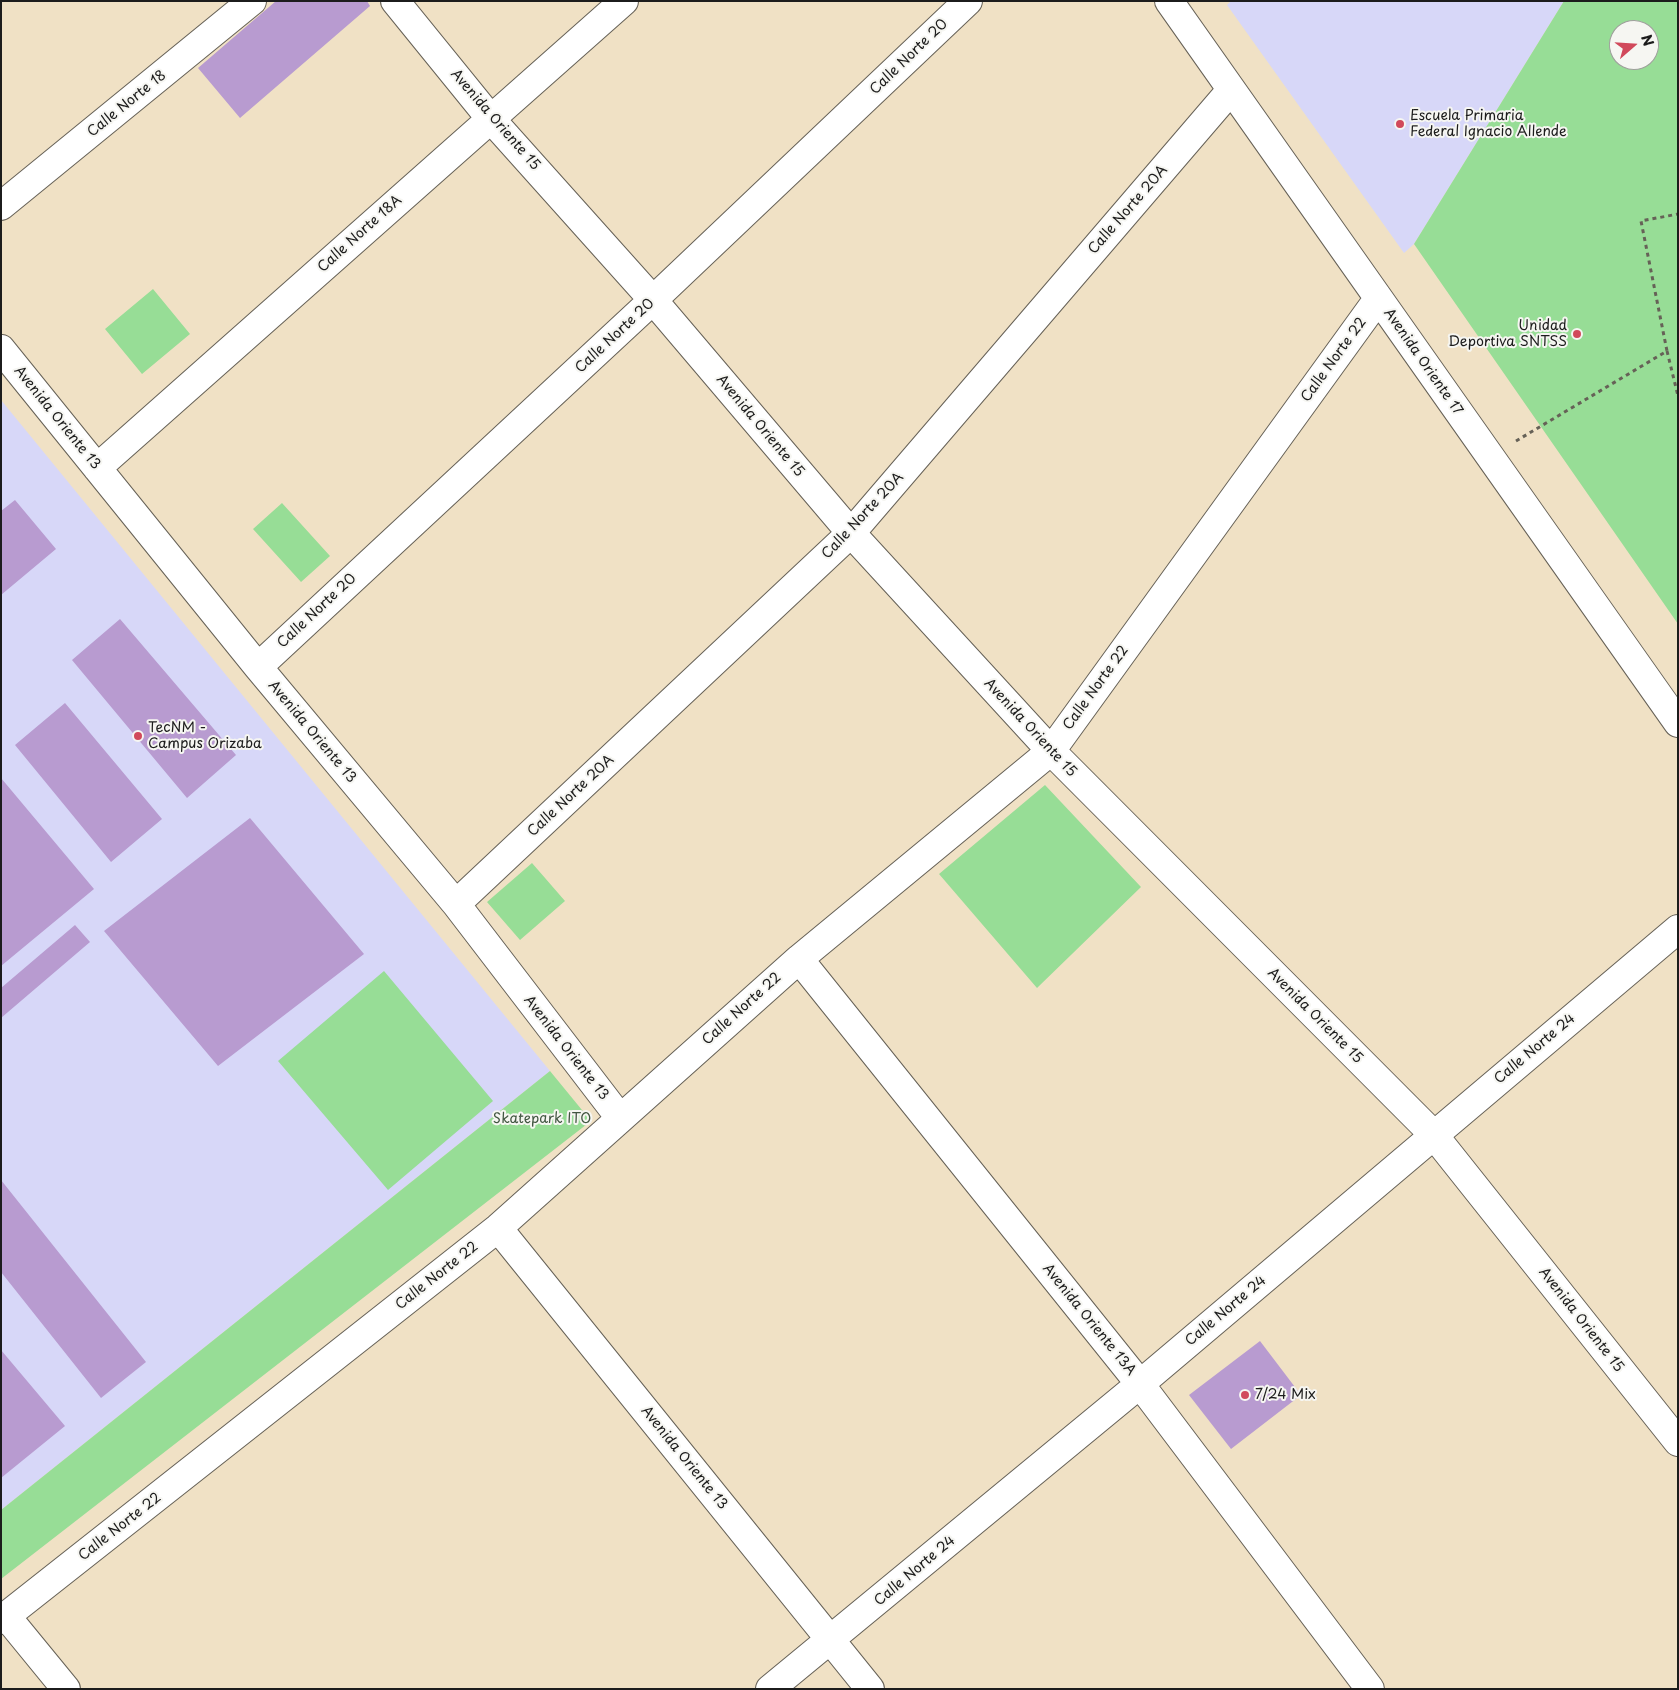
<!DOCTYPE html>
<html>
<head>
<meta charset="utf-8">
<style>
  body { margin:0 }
  #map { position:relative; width:1679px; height:1690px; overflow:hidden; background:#f0e1c5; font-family:"Playpen Sans",sans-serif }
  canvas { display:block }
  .frame { position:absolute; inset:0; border:2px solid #1c1c1c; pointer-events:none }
  .north { position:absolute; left:1609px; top:20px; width:50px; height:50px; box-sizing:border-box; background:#f6f6f2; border:1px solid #9f9f9c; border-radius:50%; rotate:71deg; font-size:14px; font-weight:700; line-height:20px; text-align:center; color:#1c1c1c }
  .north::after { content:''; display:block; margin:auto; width:18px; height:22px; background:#d1495b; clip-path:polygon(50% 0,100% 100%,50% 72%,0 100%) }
</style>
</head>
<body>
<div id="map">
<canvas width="1679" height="1690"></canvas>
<div class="frame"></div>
<div class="north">N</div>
</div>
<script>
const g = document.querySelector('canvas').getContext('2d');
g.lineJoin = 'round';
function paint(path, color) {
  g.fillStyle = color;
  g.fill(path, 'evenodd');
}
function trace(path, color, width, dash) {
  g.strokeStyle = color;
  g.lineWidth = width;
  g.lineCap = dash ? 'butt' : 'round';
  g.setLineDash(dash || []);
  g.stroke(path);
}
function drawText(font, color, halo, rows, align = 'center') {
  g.font = font + ' "Playpen Sans",sans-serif';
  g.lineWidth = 4;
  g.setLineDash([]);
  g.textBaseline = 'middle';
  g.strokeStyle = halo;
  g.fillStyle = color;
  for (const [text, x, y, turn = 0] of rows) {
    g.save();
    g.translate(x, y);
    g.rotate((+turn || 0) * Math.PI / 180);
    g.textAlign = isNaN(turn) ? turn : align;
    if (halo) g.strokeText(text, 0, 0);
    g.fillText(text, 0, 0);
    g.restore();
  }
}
const built = new Path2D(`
  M1231 1H1564L1414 244 1404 253 1227 5Z
  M1 400 550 1071 1 1510Z`);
const green = new Path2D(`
  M1564 1H1678V624L1414 244ZM1619 30H1649V60H1619Z
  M153 289 190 334 142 374 105 329Z
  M282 503 330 556 301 582 253 529Z
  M1045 785 1141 887 1037 988 939 874Z
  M532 863 565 901 520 940 487 902Z
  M384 971 493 1101 388 1190 278 1061Z
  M550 1071 591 1121 1 1579V1510Z`);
const building = new Path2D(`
  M276 1H367L370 6 240 118 198 68Z
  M15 500 56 549 1 595V511Z
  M120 619 236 755 187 798 72 660Z
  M65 703 162 819 111 862 15 745Z
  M1 778 94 889 1 966Z
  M250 818 364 954 218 1066 104 931Z
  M75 925 90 942 1 1018V988Z
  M1 1180 146 1362 101 1398 1 1272Z
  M1260 1341 1301 1395 1231 1449 1189 1395Z
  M1 1350 65 1426 1 1478Z`);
const path = new Path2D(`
  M1667 351 1678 396
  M1516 441 1667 351 1641 221 1678 214`);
const street = new Path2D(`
  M395 1 490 118 653 300 851 533 1051 751 1433 1134 1678 1442
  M1169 1 1678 723
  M1 206 252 1
  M1 349 258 667 456 904 620 1118
  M97 468 624 1
  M258 667 653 300 968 1
  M456 904 851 533 1231 90
  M799 959 1140 1384 1370 1689
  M498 1228 870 1689
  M7 1617 66 1689
  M1 1620 498 1228 799 959 1051 751 1378 299
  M770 1689 1140 1384 1678 929`);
const markers = [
  [1400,124,5,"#d1495b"],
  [1577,334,5,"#d1495b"],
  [138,736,5,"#d1495b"],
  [1245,1395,5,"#d1495b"]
];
const streetNames = [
  ["Calle Norte 20",909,57,-44],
  ["Calle Norte 18",127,104,-39],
  ["Avenida Oriente 15",495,120,49],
  ["Calle Norte 20A",1128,210,-49],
  ["Calle Norte 18A",360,234,-42],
  ["Calle Norte 20",615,336,-43],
  ["Calle Norte 22",1334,360,-54],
  ["Avenida Oriente 17",1423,362,55],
  ["Avenida Oriente 13",57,418,51],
  ["Avenida Oriente 15",760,426,50],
  ["Calle Norte 20A",863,516,-47],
  ["Calle Norte 20",317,611,-43],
  ["Calle Norte 22",1096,688,-54],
  ["Avenida Oriente 15",1030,728,47],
  ["Avenida Oriente 13",312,732,50],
  ["Calle Norte 20A",571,796,-43],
  ["Calle Norte 22",742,1009,-42],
  ["Avenida Oriente 15",1315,1016,45],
  ["Avenida Oriente 13",566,1048,52],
  ["Calle Norte 24",1535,1049,-40],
  ["Calle Norte 22",437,1276,-38],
  ["Calle Norte 24",1226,1311,-40],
  ["Avenida Oriente 13A",1089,1320,51],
  ["Avenida Oriente 15",1581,1320,52],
  ["Avenida Oriente 13",684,1458,51],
  ["Calle Norte 22",120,1527,-38],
  ["Calle Norte 24",915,1571,-40]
];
const poiNames = [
  ["Escuela Primaria",1410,116],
  ["Federal Ignacio Allende",1410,132],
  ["Unidad",1567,326,"right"],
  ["Deportiva SNTSS",1567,342,"right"],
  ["TecNM -",148,728],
  ["Campus Orizaba",148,744],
  ["7/24 Mix",1255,1395]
];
const parkNames = [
  ["Skatepark ITO",542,1119]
];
paint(built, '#d7d7f8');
paint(green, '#97dd96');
paint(building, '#b89bd0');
trace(street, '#666157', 30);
trace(path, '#666157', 3, [4, 4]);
trace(street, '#fff', 28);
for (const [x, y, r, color] of markers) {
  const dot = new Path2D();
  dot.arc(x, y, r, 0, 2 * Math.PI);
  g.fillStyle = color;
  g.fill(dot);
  trace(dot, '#f6f6f2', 2);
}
drawText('14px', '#1c1c1c', '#f6f6f2', streetNames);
drawText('14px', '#1c1c1c', '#f6f6f2', poiNames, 'left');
drawText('14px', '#415641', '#f6f6f2', parkNames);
</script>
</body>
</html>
